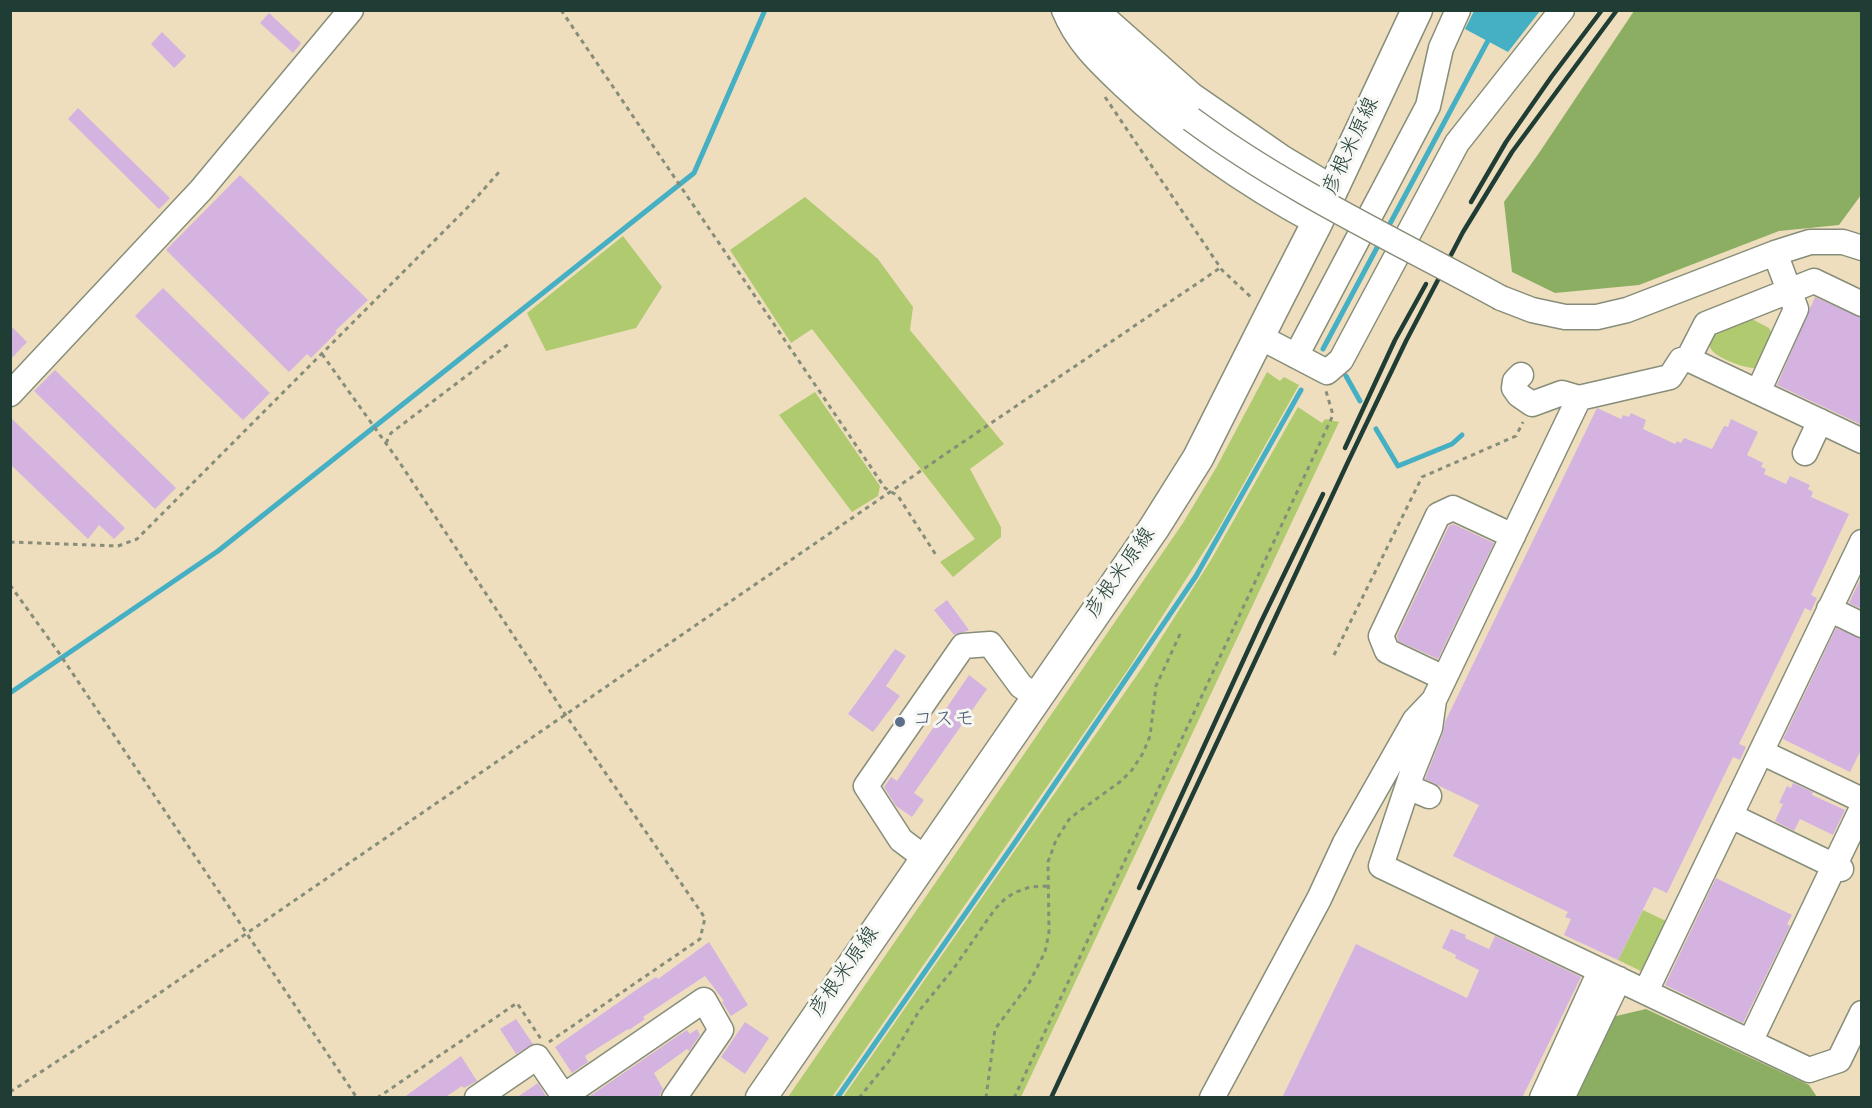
<!DOCTYPE html>
<html>
<head>
<meta charset="utf-8">
<style>
  body { margin:0 }
  #map { position:relative; width:1872px; height:1108px; overflow:hidden; background:#eedebe; font-family:"Gochi Hand",sans-serif }
  canvas { display:block }
  .frame { position:absolute; inset:0; border:12px solid #1f3d34; pointer-events:none }
</style>
</head>
<body>
<div id="map">
<canvas width="1872" height="1108"></canvas>
<div class="frame"></div>
</div>
<script>
const g = document.querySelector('canvas').getContext('2d');
g.lineJoin = 'round';
function paint(path, color) {
  g.fillStyle = color;
  g.fill(path, 'evenodd');
}
function trace(path, color, width, dash) {
  g.strokeStyle = color;
  g.lineWidth = width;
  g.lineCap = dash ? 'butt' : 'round';
  g.setLineDash(dash || []);
  g.stroke(path);
}
function drawText(font, color, halo, rows, align = 'center') {
  g.font = font + ' "Gochi Hand","Klee One",sans-serif';
  g.lineWidth = 6;
  g.setLineDash([]);
  g.textBaseline = 'middle';
  g.strokeStyle = halo;
  g.fillStyle = color;
  for (const [text, x, y, turn = 0] of rows) {
    g.save();
    g.translate(x, y);
    g.rotate((+turn || 0) * Math.PI / 180);
    g.textAlign = isNaN(turn) ? turn : align;
    if (halo) g.strokeText(text, 0, 0);
    g.fillText(text, 0, 0);
    g.restore();
  }
}
const green = new Path2D(`
  M805 197 878 259 913 307 910 330 1004 444 970 469 1001 527V537L953 577 940 562 975 539 812 329 791 343 730 250Z
  M623 236 662 287 636 328 546 351 527 313Z
  M1748 317 1769 328 1774 338 1756 368C1746 369 1716 358 1711 349 1710 348 1709 341 1708 339L1713 331Z
  M1267 372 1280 381 1284 377 1299 385 1217 531 1129 668 832 1097H788L1183 523 1216 468Z
  M815 392 880 486 878 496 852 512 779 415Z
  M1298 407 1322 423 1325 419 1339 422 1021 1097H843L1144 665 1211 560Z
  M1643 910 1666 921 1643 972 1618 960Z`);
const forest = new Path2D(`
  M1634 11H1861V195L1839 225 1779 231 1639 285 1555 293 1512 272 1504 202 1539 153Z
  M1646 1009 1809 1085 1817 1097 1574 1098 1612 1017Z`);
const water = new Path2D(`
  M1474 11V10L1540 11 1508 52 1465 29Z`);
const stream = new Path2D(`
  M1386 231 1491 35
  M1323 349 1380 242
  M1346 376 1360 401
  M1376 429 1398 466 1452 444 1462 435
  M10 693 218 551 694 173 765 10
  M837 1098 1018 838 1196 576 1301 390`);
const building = new Path2D(`
  M269 13 301 43 293 53 260 23Z
  M162 32 186 56 174 68 151 44Z
  M78 108 170 198 159 209 68 119Z
  M240 175 368 300 335 331 337 332 311 358 307 354 289 372 166 250Z
  M163 288 270 393 243 420 135 316Z
  M1815 297 1862 318V425L1777 385Z
  M10 325 27 342 10 360Z
  M55 370 176 488 155 509 34 391Z
  M1597 408 1621 419 1623 415 1629 417 1631 413 1646 420 1643 429 1675 444 1677 441 1681 443 1684 438 1712 449 1724 426 1728 427 1731 419 1758 432 1747 455 1763 463 1761 467 1766 469 1764 474 1786 484 1790 476 1810 485 1808 489 1813 492 1811 497 1849 514 1811 595 1817 598 1811 611 1805 608 1739 744 1746 747 1740 760 1733 757 1667 893 1654 887 1618 960 1564 935 1571 919 1565 917 1568 912 1453 856 1479 805 1425 779 1443 733 1445 722Z
  M10 417 125 528 114 539 99 525 88 539 10 464Z
  M1453 524 1494 543 1438 659 1398 641 1397 636 1449 526Z
  M1862 576V609L1849 603Z
  M947 600 969 630 967 631 954 635 934 610Z
  M1836 628 1862 639V748L1850 772 1783 739Z
  M895 649 906 656 886 686 900 696 873 732 848 714Z
  M969 675 987 689 914 793 924 800 912 817 896 806 884 787 891 777 897 781Z
  M1793 783 1813 792 1812 795 1845 810 1833 835 1800 819 1794 831 1775 821 1783 804 1779 803 1787 786 1791 788Z
  M1716 878 1792 915 1787 924 1790 926 1743 1023 1665 985Z
  M1451 929 1466 935 1465 938 1489 949 1495 936 1581 977 1522 1098H1282L1356 944 1467 998 1479 970 1455 958 1456 955 1442 948Z
  M709 942 748 1005 731 1016 722 1002 724 1001 705 976 643 1017 645 1019 629 1030 628 1029 585 1056 588 1062 572 1073 555 1047 639 988 656 977 658 979Z
  M516 1019 533 1044 516 1054 500 1029Z
  M745 1022 769 1038 745 1074 721 1057Z
  M697 1029 700 1035 689 1051 687 1049 654 1073 663 1089 658 1098H587L679 1035 687 1030 690 1034Z
  M461 1056 477 1081 464 1088 462 1086 444 1098H403Z
  M538 1083 547 1098H516Z`);
const path = new Path2D(`
  M561 10 885 488 898 496 936 555
  M1105 97 1222 270 1253 299
  M322 354 400 463 565 714 705 918 700 939 549 1042
  M386 443 391 433 510 343
  M10 542 118 546 137 539 468 207 500 171
  M10 585 59 653 357 1098
  M1334 655 1422 477 1516 436 1523 422
  M10 1092 113 1025 941 457 1220 268
  M377 1098 517 1003 541 1039
  M859 1098 892 1057 919 1011 954 968 995 909 1006 898 1016 892 1030 887 1048 886
  M986 1098 995 1029 1028 985 1045 952 1049 932 1048 862 1056 840 1070 818 1121 781 1132 770 1143 753 1150 736 1156 686 1181 632
  M1014 1098 1333 415 1326 391`);
const minor = new Path2D(`
  M1064 10C1077 42 1099 62 1123 85 1181 140 1247 185 1317 223
  M1080 10C1112 51 1150 86 1191 119
  M1096 10 1192 95 1283 158 1333 188
  M1501 298 1532 310 1565 317H1597L1627 310 1775 253 1810 242H1843L1862 248
  M1260 337 1327 372 1341 360 1457 143 1562 10
  M1296 356 1428 106 1441 48 1458 10
  M1688 359 1706 324 1814 281 1862 304
  M1521 375 1515 381 1514 388 1519 395 1532 404 1562 393 1579 398 1670 377 1681 360 1688 359 1862 441
  M1758 392 1796 309 1775 253
  M10 394 201 190 351 10
  M1805 453 1820 421
  M1829 609 1862 625
  M1444 678 1387 651 1381 636 1438 515 1453 508 1513 536
  M1434 700 1430 728 1412 773 1381 866 1809 1070 1839 1060 1862 1013
  M1761 752 1862 800
  M1408 787 1429 796
  M1731 816 1841 869
  M925 858 901 840 866 786 963 646 990 644 1021 686 1037 697
  M1646 991 1862 542
  M1750 1042 1862 808
  M564 1096 704 1000 721 1030 674 1098
  M477 1098 537 1057 565 1098
  M1212 1098 1319 899 1345 843 1415 720 1434 700 1579 398
  M1542 1098 1600 971
  M1562 1098 1619 979`);
const major = new Path2D(`
  M761 1098 1154 528 1198 458 1272 311 1317 223 1417 10`);
const rail = new Path2D(`
  M1471 202 1506 142 1552 76 1602 10
  M1345 448 1395 340 1426 284
  M1139 888 1260 624 1323 494
  M1051 1098 1347 464 1406 341 1463 232 1512 152 1617 10`);
const minorBridge = new Path2D(`
  M1191 119C1287 190 1397 241 1501 298`);
const markers = [
  [900,722,6,"#5c6f8a"]
];
const streetNames = [
  ["彦根米原線",1353,147,-65],
  ["彦根米原線",1122,574,-55],
  ["彦根米原線",846,973,-55]
];
const serviceNames = [
  ["コスモ",912,722]
];
paint(green, '#b0ca6f');
paint(forest, '#8cae62');
paint(water, '#45afc4');
trace(stream, '#45afc4', 5);
paint(building, '#d4b3e0');
trace(minor, '#868e79', 27);
trace(major, '#868e79', 33);
trace(path, '#868e79', 3, [4.5, 4.5]);
trace(minor, '#fff', 24);
trace(major, '#fff', 30);
trace(rail, '#1f3d34', 4.5);
trace(minorBridge, '#868e79', 27, []);
trace(minorBridge, '#fff', 24);
for (const [x, y, r, color] of markers) {
  const dot = new Path2D();
  dot.arc(x, y, r, 0, 2 * Math.PI);
  g.fillStyle = color;
  g.fill(dot);
  trace(dot, '#f6f6f2', 2);
}
drawText('21px', '#1f3d34', '#f6f6f2', streetNames);
drawText('21px', '#4e5e75', '#f6f6f2', serviceNames, 'left');
</script>
</body>
</html>
